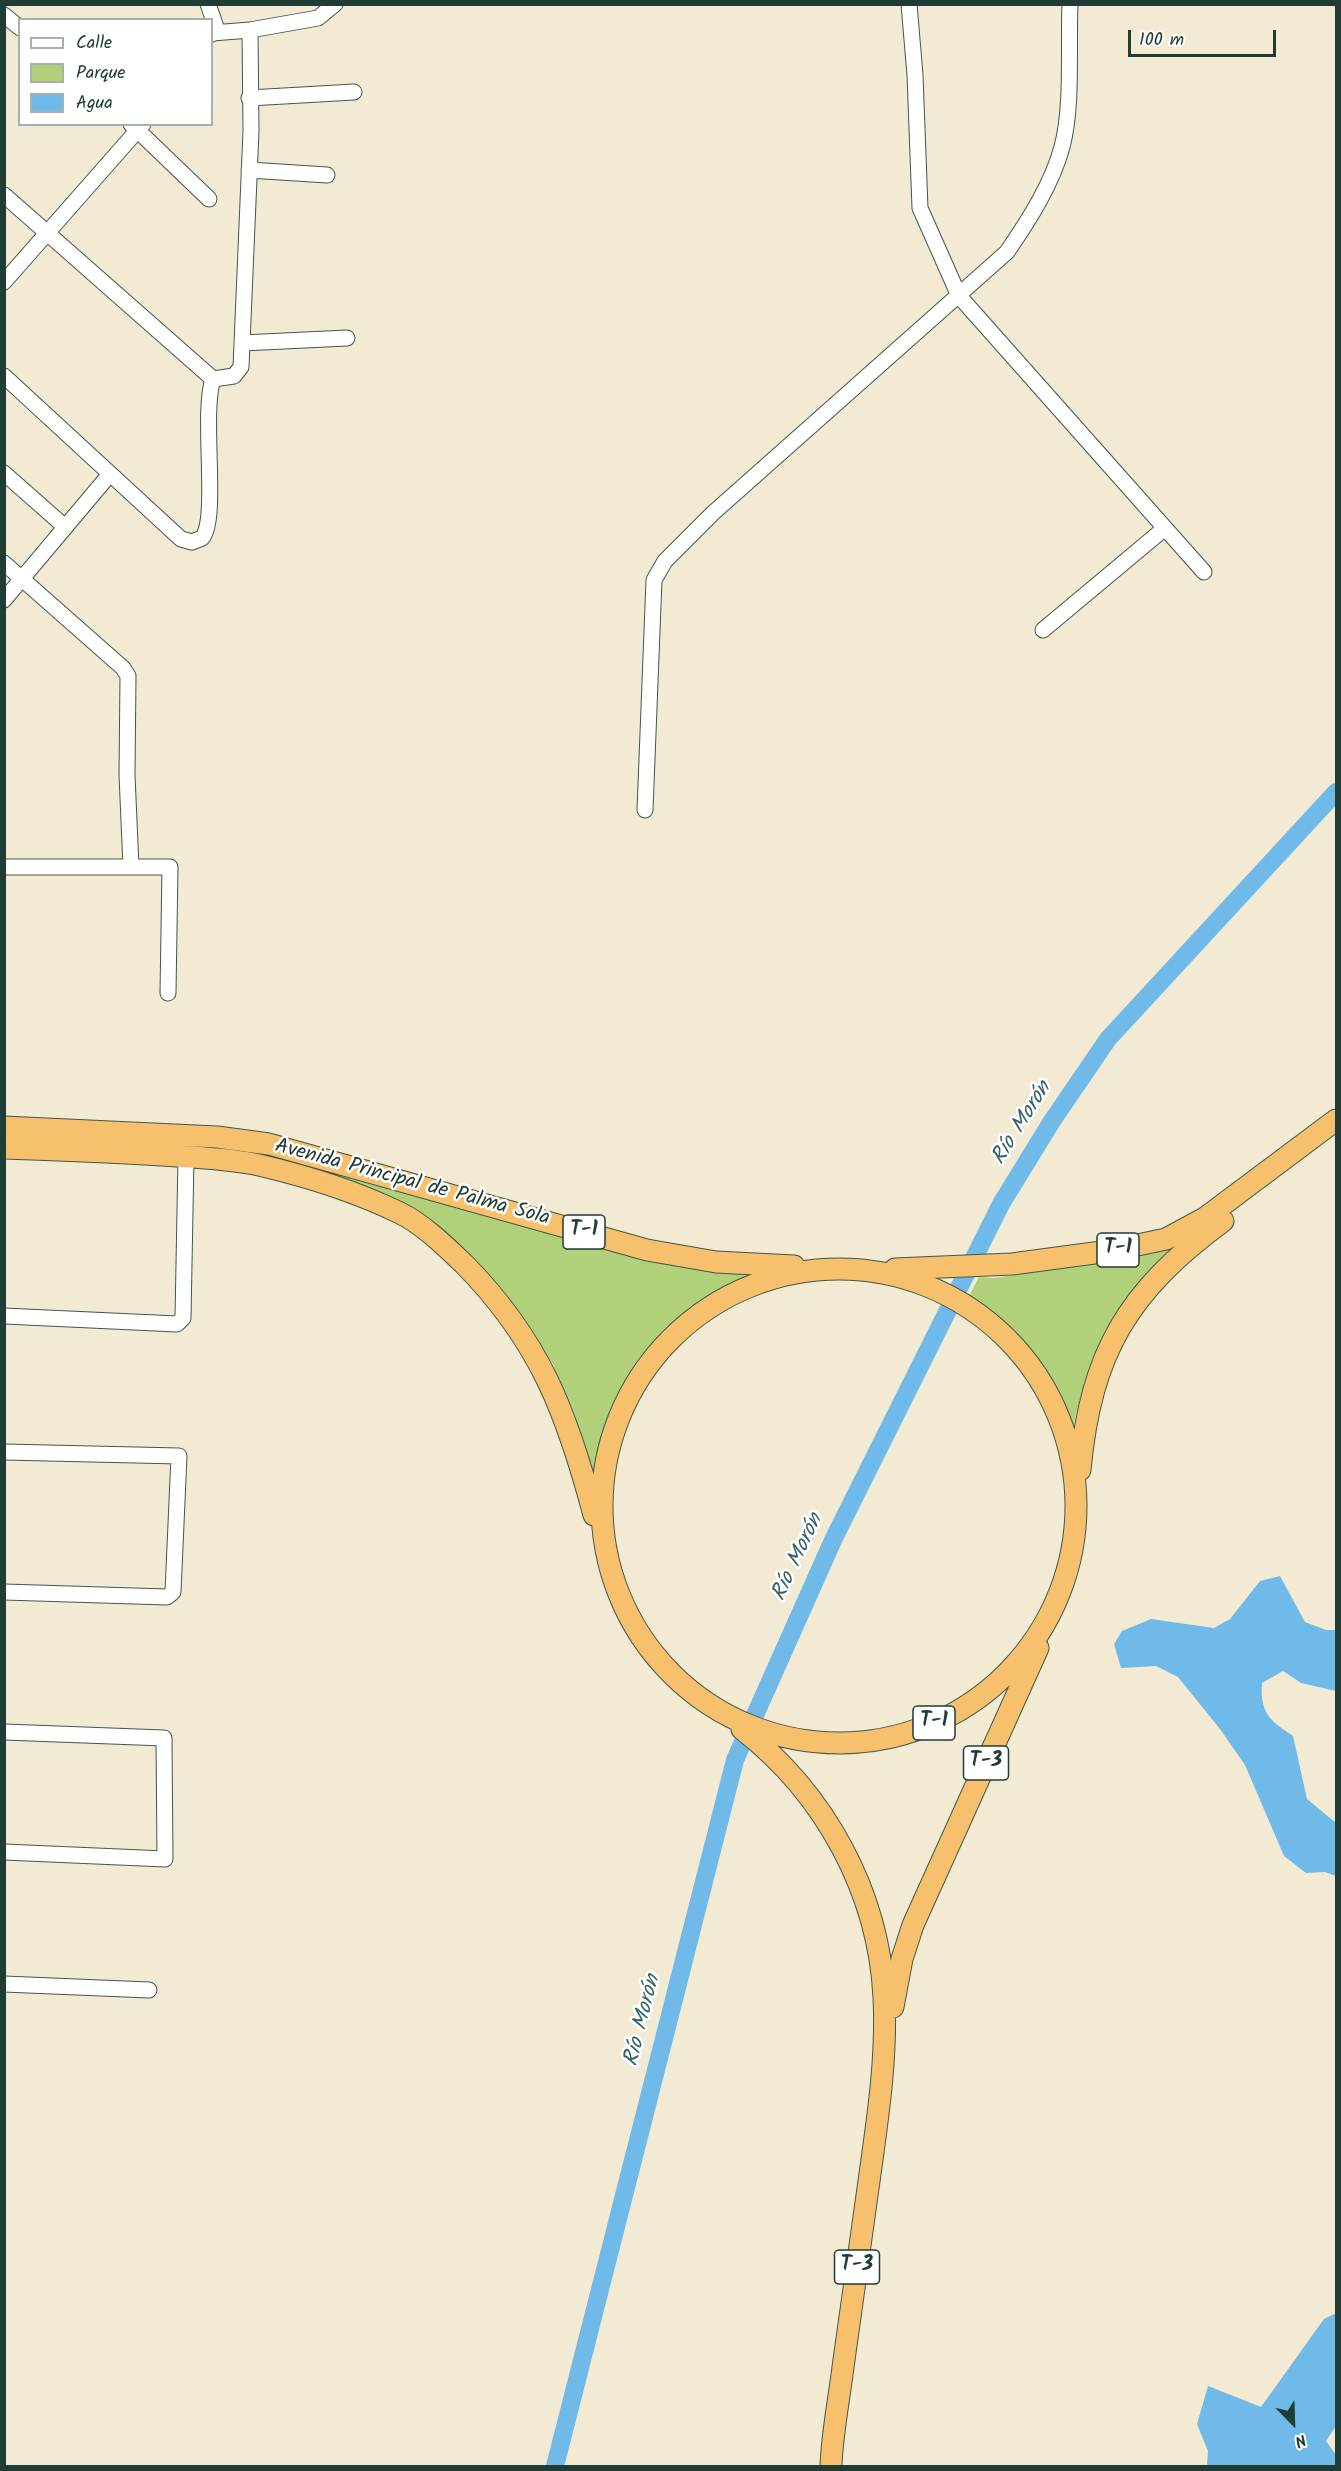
<!DOCTYPE html>
<html>
<head>
<meta charset="utf-8">
<style>
  body { margin:0 }
  #map { position:relative; width:1341px; height:2471px; overflow:hidden; background:#f3ead4; font-family:Kalam,sans-serif }
  canvas { display:block }
  .frame { position:absolute; inset:0; border:6px solid #1f3d34; pointer-events:none }
  .legend { position:absolute; left:18px; top:18px; width:195px; height:108px; box-sizing:border-box; background:#fff; border:2px solid #a5b1ae; margin:0; padding:8px 10px; list-style:none; font-size:18px; color:#1f3d34 }
  .legend li { display:flex; align-items:center; gap:12px; height:30px }
  .legend b { width:30px; border:2px solid #a5b1ae }
  .north { position:absolute; left:1263px; top:2393px; width:60px; height:60px; -webkit-text-stroke:4px #fff; paint-order:stroke; rotate:157deg; font-size:16px; font-weight:700; line-height:24px; text-align:center; color:#1f3d34 }
  .north::after { content:''; display:block; margin:auto; width:21px; height:27px; background:#1f3d34; clip-path:polygon(50% 0,100% 100%,50% 72%,0 100%) }
  .scale { position:absolute; left:1128px; top:30px; width:148px; height:27px; box-sizing:border-box; border:3px solid #1f3d34; border-top:0; padding-left:8px; font-size:18px; line-height:21px; white-space:nowrap; color:#1f3d34; -webkit-text-stroke:4px #fff; paint-order:stroke }
</style>
</head>
<body>
<div id="map">
<canvas width="1341" height="2471"></canvas>
<div class="frame"></div>
<ul class="legend">
<li><b style="height:8px;background:#fff"></b>Calle</li>
<li><b style="height:16px;background:#b0d179"></b>Parque</li>
<li><b style="height:16px;background:#6fbae8"></b>Agua</li>
</ul>
<div class="north">N</div>
<div class="scale">100 m</div>
</div>
<script>
const g = document.querySelector('canvas').getContext('2d');
g.lineJoin = 'round';
function paint(path, color) {
  g.fillStyle = color;
  g.fill(path, 'evenodd');
}
function trace(path, color, width, dash) {
  g.strokeStyle = color;
  g.lineWidth = width;
  g.lineCap = dash ? 'butt' : 'round';
  g.setLineDash(dash || []);
  g.stroke(path);
}
function drawText(font, color, halo, rows, align = 'center') {
  g.font = font + ' Kalam,sans-serif';
  g.lineWidth = 5;
  g.setLineDash([]);
  g.textBaseline = 'middle';
  g.strokeStyle = halo;
  g.fillStyle = color;
  for (const [text, x, y, turn = 0] of rows) {
    g.save();
    g.translate(x, y);
    g.rotate((+turn || 0) * Math.PI / 180);
    g.textAlign = isNaN(turn) ? turn : align;
    if (halo) g.strokeText(text, 0, 0);
    g.fillText(text, 0, 0);
    g.restore();
  }
}
const green = new Path2D(`
  M256 1152 756 1272 698 1302 665 1328 637 1361 619 1393 601 1440 596 1484 584 1455 574 1412 553 1365 530 1331 466 1254 256 1157Z
  M1174 1247C1156 1269 1134 1290 1118 1314 1096 1348 1080 1390 1073 1429L1058 1394 1032 1352 969 1296 979 1277 993 1278 1129 1259Z`);
const water = new Path2D(`
  M1280 1576 1305 1622 1326 1630H1336V1691L1301 1683 1283 1671 1262 1683C1260 1713 1269 1720 1293 1736L1307 1799 1336 1823V1876L1325 1872 1306 1873 1284 1856 1245 1765 1220 1729 1178 1677 1156 1666 1121 1668 1114 1644 1122 1631 1151 1619 1214 1628 1230 1619 1260 1581Z
  M1336 2313V2426L1326 2441 1336 2455V2466H1207L1208 2451 1197 2424 1208 2386 1261 2407 1324 2319Z`);
const river = new Path2D(`
  M555 2466 735 1760 834 1538 1001 1204 1052 1121 1108 1039 1336 792`);
const minor = new Path2D(`
  M208 4 216 27 212 34
  M909 4 915 75 920 208 959 296 1204 572
  M4 15 20 28
  M212 33 250 30 318 18 335 4
  M249 98 354 92
  M131 124 209 199
  M249 170 327 175
  M4 195 213 379 234 376 241 367 251 131 250 30
  M4 282 143 124
  M242 343 347 338
  M4 376 181 539 192 542 202 538C219 519 201 414 213 379
  M4 473 64 526
  M4 563 123 668 128 676 127 775 131 867
  M4 600 110 474
  M1043 630 1165 528
  M645 810 654 580 665 561 713 513 1007 252C1029 220 1052 184 1062 147 1073 106 1068 47 1070 4
  M4 867H170L168 993
  M4 1316 177 1324 183 1318 186 1157
  M4 1452 179 1456 173 1592 167 1597 4 1592
  M4 1732 164 1738 165 1859 4 1852
  M4 1984 149 1990`);
const highway = new Path2D(`
  M4 1127 217 1137 269 1144 647 1250 716 1262 794 1266
  M4 1148C62 1150 120 1152 177 1156 204 1158 232 1159 259 1165 306 1176 357 1192 400 1213 424 1225 445 1246 464 1264 540 1341 567 1413 594 1515
  M602 1506a237 237 0 1 1 474 0a237 237 0 1 1-474 0Z
  M895 1269 1012 1264 1109 1251 1166 1239 1205 1218 1336 1120
  M1080 1470C1091 1352 1128 1291 1223 1221
  M742 1729C825 1794 879 1892 884 1998 887 2057 878 2116 870 2174 861 2238 852 2303 843 2367 839 2400 832 2434 831 2466
  M893 2007 902 1959 913 1925 1038 1648`);
const shields = [
  [584,1232,42],
  [1118,1250,42],
  [934,1723,42],
  [986,1763,45],
  [857,2267,45]
];
const shieldNames = [
  ["T-1",584,1232],
  ["T-1",1118,1250],
  ["T-1",934,1723],
  ["T-3",986,1763],
  ["T-3",857,2267]
];
const streetNames = [
  ["Avenida Principal de Palma Sola",412,1184,15]
];
const waterNames = [
  ["Río Morón",1023,1124,-58],
  ["Río Morón",799,1558,-65],
  ["Río Morón",644,2021,-76]
];
paint(green, '#b0d179');
paint(water, '#6fbae8');
trace(river, '#6fbae8', 18);
trace(minor, '#3f574c', 17);
trace(highway, '#3f574c', 23);
trace(minor, '#fff', 15);
trace(highway, '#f7c06c', 21);
for (const [x, y, w] of shields) {
  const box = new Path2D();
  box.roundRect(x - w / 2, y - 17, w, 34, 4.5);
  g.fillStyle = '#fff';
  g.fill(box);
  trace(box, '#1f3d34', 1.5);
}
drawText('bold 20px', '#1f3d34', null, shieldNames);
drawText('21px', '#1f3d34', '#fff', streetNames);
drawText('italic 22px', '#37626a', '#fff', waterNames);
</script>
</body>
</html>
